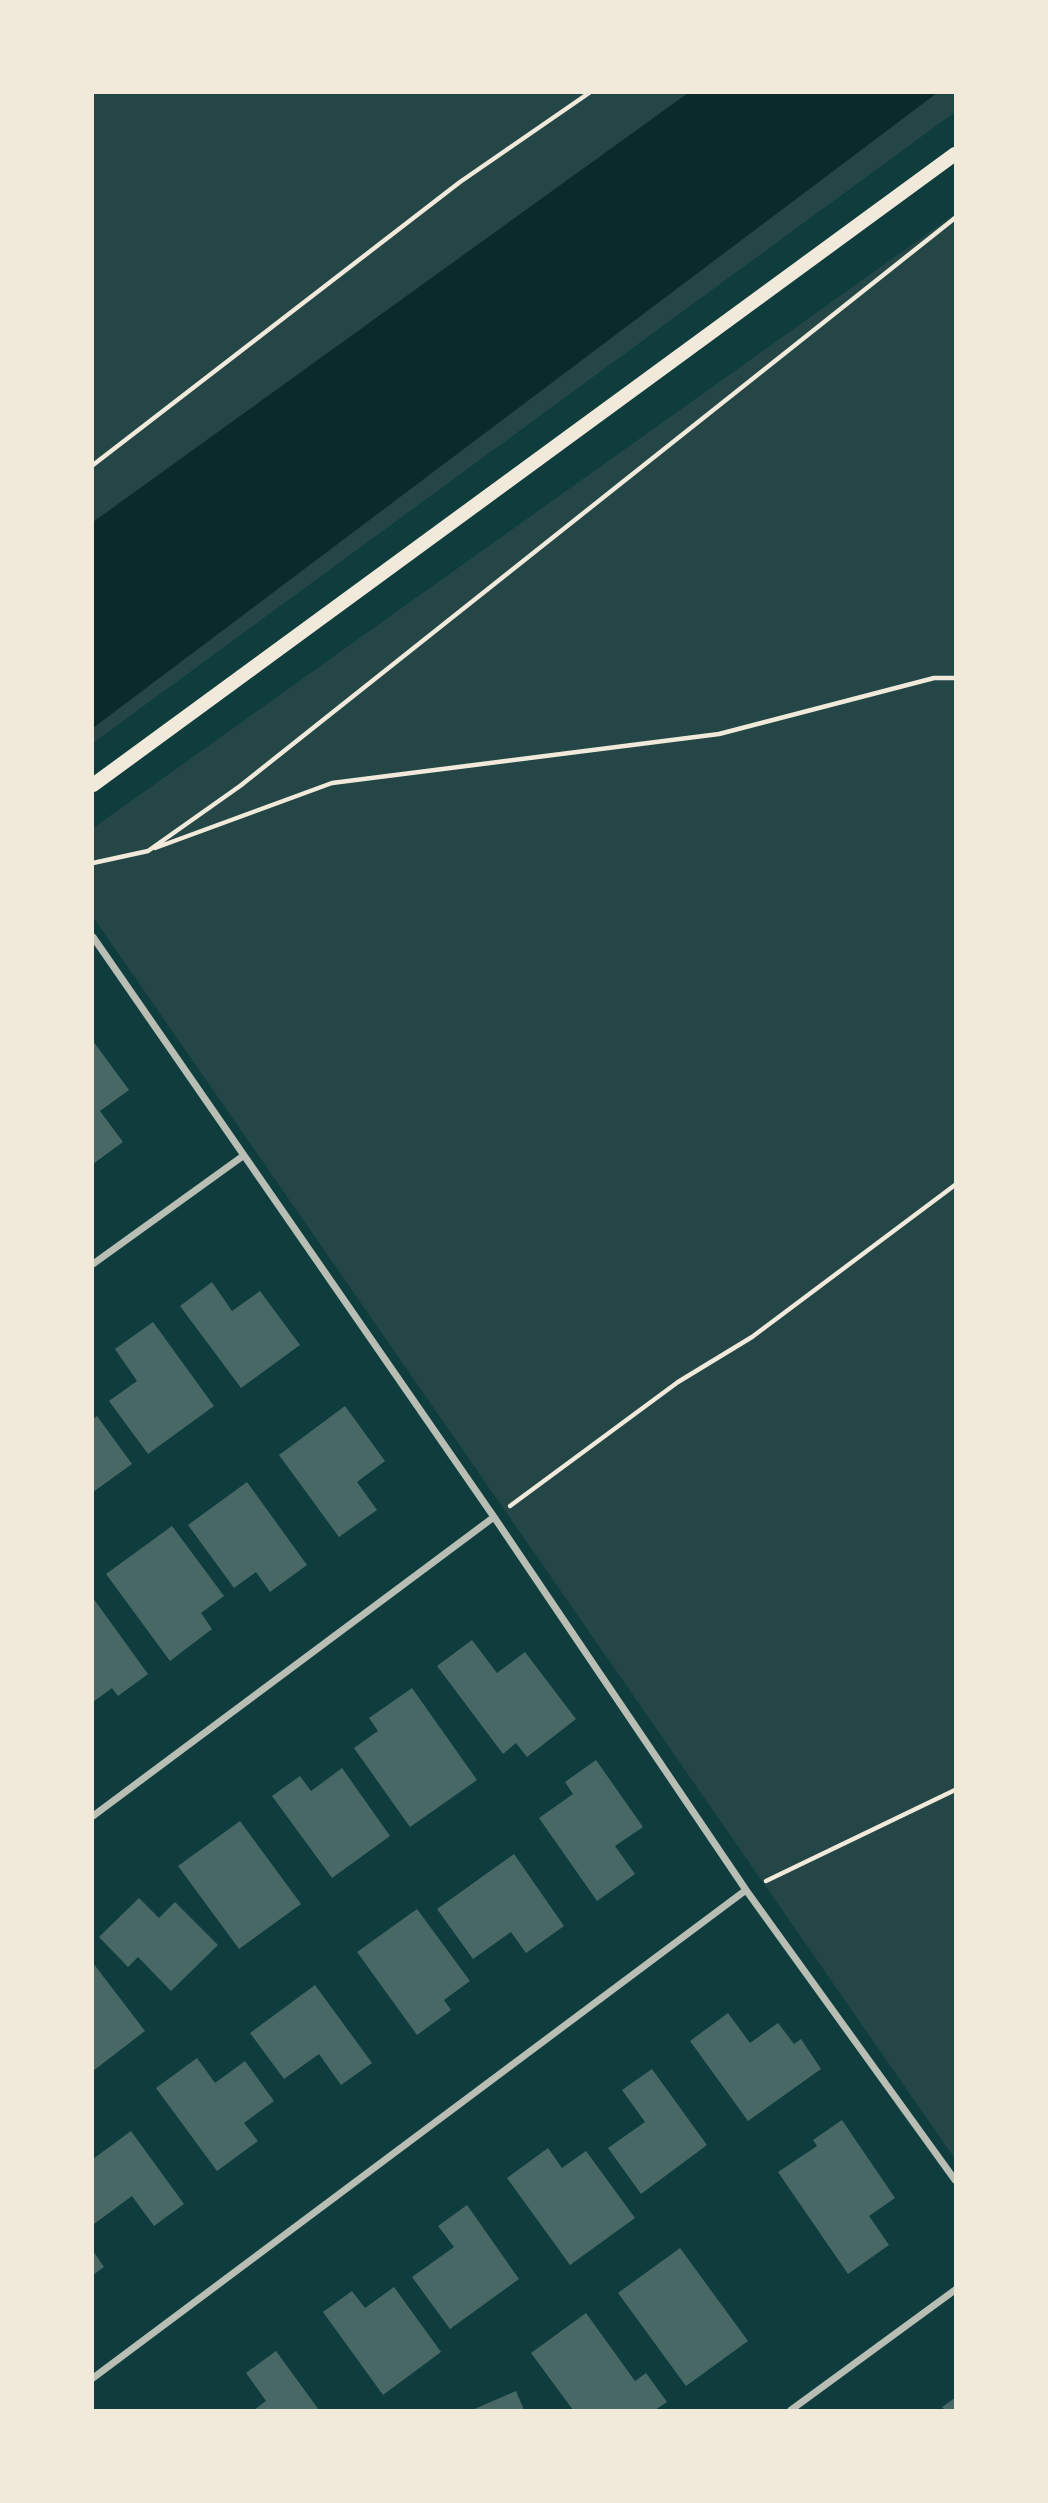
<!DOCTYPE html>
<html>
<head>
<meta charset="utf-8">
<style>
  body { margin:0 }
  #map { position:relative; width:1048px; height:2503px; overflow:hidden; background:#0f3d3e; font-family:Commissioner,sans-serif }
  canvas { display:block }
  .frame { position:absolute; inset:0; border:94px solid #f1e9da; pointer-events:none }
</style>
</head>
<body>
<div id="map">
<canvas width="1048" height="2503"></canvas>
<div class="frame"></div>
</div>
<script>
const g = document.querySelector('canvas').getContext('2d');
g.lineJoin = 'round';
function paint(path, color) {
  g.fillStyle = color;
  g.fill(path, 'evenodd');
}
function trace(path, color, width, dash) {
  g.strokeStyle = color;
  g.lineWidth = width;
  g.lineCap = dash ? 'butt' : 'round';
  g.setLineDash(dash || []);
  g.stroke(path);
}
const green = new Path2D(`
  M93 93H955V112L93 743Z
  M955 214V2159L93 917V828Z`);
const water = new Path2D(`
  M688 93H937L93 728V522Z`);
const building = new Path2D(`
  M93 1041 129 1090 100 1111 123 1142 93 1164Z
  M212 1282 232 1311 260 1291 300 1345 241 1388 180 1306Z
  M153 1322 214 1406 148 1454 109 1401 137 1381 115 1349Z
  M345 1406 385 1461 357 1482 377 1510 339 1537 279 1455Z
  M97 1416 132 1464 93 1492V1419Z
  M247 1482 307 1565 270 1592 256 1572 234 1588 188 1525Z
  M172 1526 224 1596 201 1613 212 1629 170 1661 106 1574Z
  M93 1598 148 1674 118 1696 112 1688 93 1702Z
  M472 1640 497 1673 525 1652 576 1719 527 1757 516 1743 503 1754 437 1666Z
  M412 1688 477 1780 410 1827 354 1748 378 1731 369 1718Z
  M596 1760 643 1827 615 1846 635 1874 597 1901 539 1818 573 1794 565 1782Z
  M342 1768 390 1836 332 1878 272 1796 300 1776 311 1791Z
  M240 1821 301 1904 239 1949 178 1866Z
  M514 1854 564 1926 526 1953 511 1932 473 1959 437 1909Z
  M139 1898 159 1918 175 1902 218 1945 171 1991 138 1957 128 1967 99 1937Z
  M417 1909 470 1981 444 2000 451 2010 417 2035 357 1952Z
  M93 1963 145 2031 93 2071Z
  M315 1985 372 2063 341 2085 319 2054 284 2079 250 2033Z
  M728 2013 750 2043 778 2023 794 2044 801 2039 821 2069 748 2121 690 2041Z
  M197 2058 215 2083 245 2061 274 2101 244 2123 258 2141 217 2171 156 2088Z
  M652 2069 707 2145 641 2194 608 2148 645 2122 622 2090Z
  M842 2120 895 2198 869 2216 889 2245 848 2274 778 2172 817 2146 813 2140Z
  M131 2131 184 2204 154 2226 132 2196 94 2224 93 2159Z
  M548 2148 562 2168 586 2151 635 2218 570 2265 507 2178Z
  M467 2205 519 2279 450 2329 412 2277 454 2247 438 2226Z
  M680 2248 748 2341 686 2386 618 2293Z
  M93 2251 104 2267 93 2275Z
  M394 2287 441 2352 383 2395 323 2312 352 2291 365 2308Z
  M586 2313 635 2381 646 2373 667 2402 655 2410H573L531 2353Z
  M276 2351 319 2410H254L266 2401 246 2373Z
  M516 2391 524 2410H472Z
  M955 2398V2410H945L942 2407Z`);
const path = new Path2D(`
  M93 465 460 182 589 93
  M155 848 332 783 719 734 934 678H955
  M93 863 148 851 240 786 955 218
  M510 1506 678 1382 752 1337 955 1185
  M766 1881 955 1790`);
const minor = new Path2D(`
  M93 937 494 1517 746 1890 955 2180
  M93 1264 243 1156
  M93 1816 494 1517
  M93 2378 746 1890
  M791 2410 955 2290`);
const secondary = new Path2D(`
  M93 785 955 154`);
paint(green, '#244646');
paint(water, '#0a2a2b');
paint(building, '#486865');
trace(path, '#f1e9da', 4.5);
trace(minor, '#b8beb3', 7);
trace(secondary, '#f1e9da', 14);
</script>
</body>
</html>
